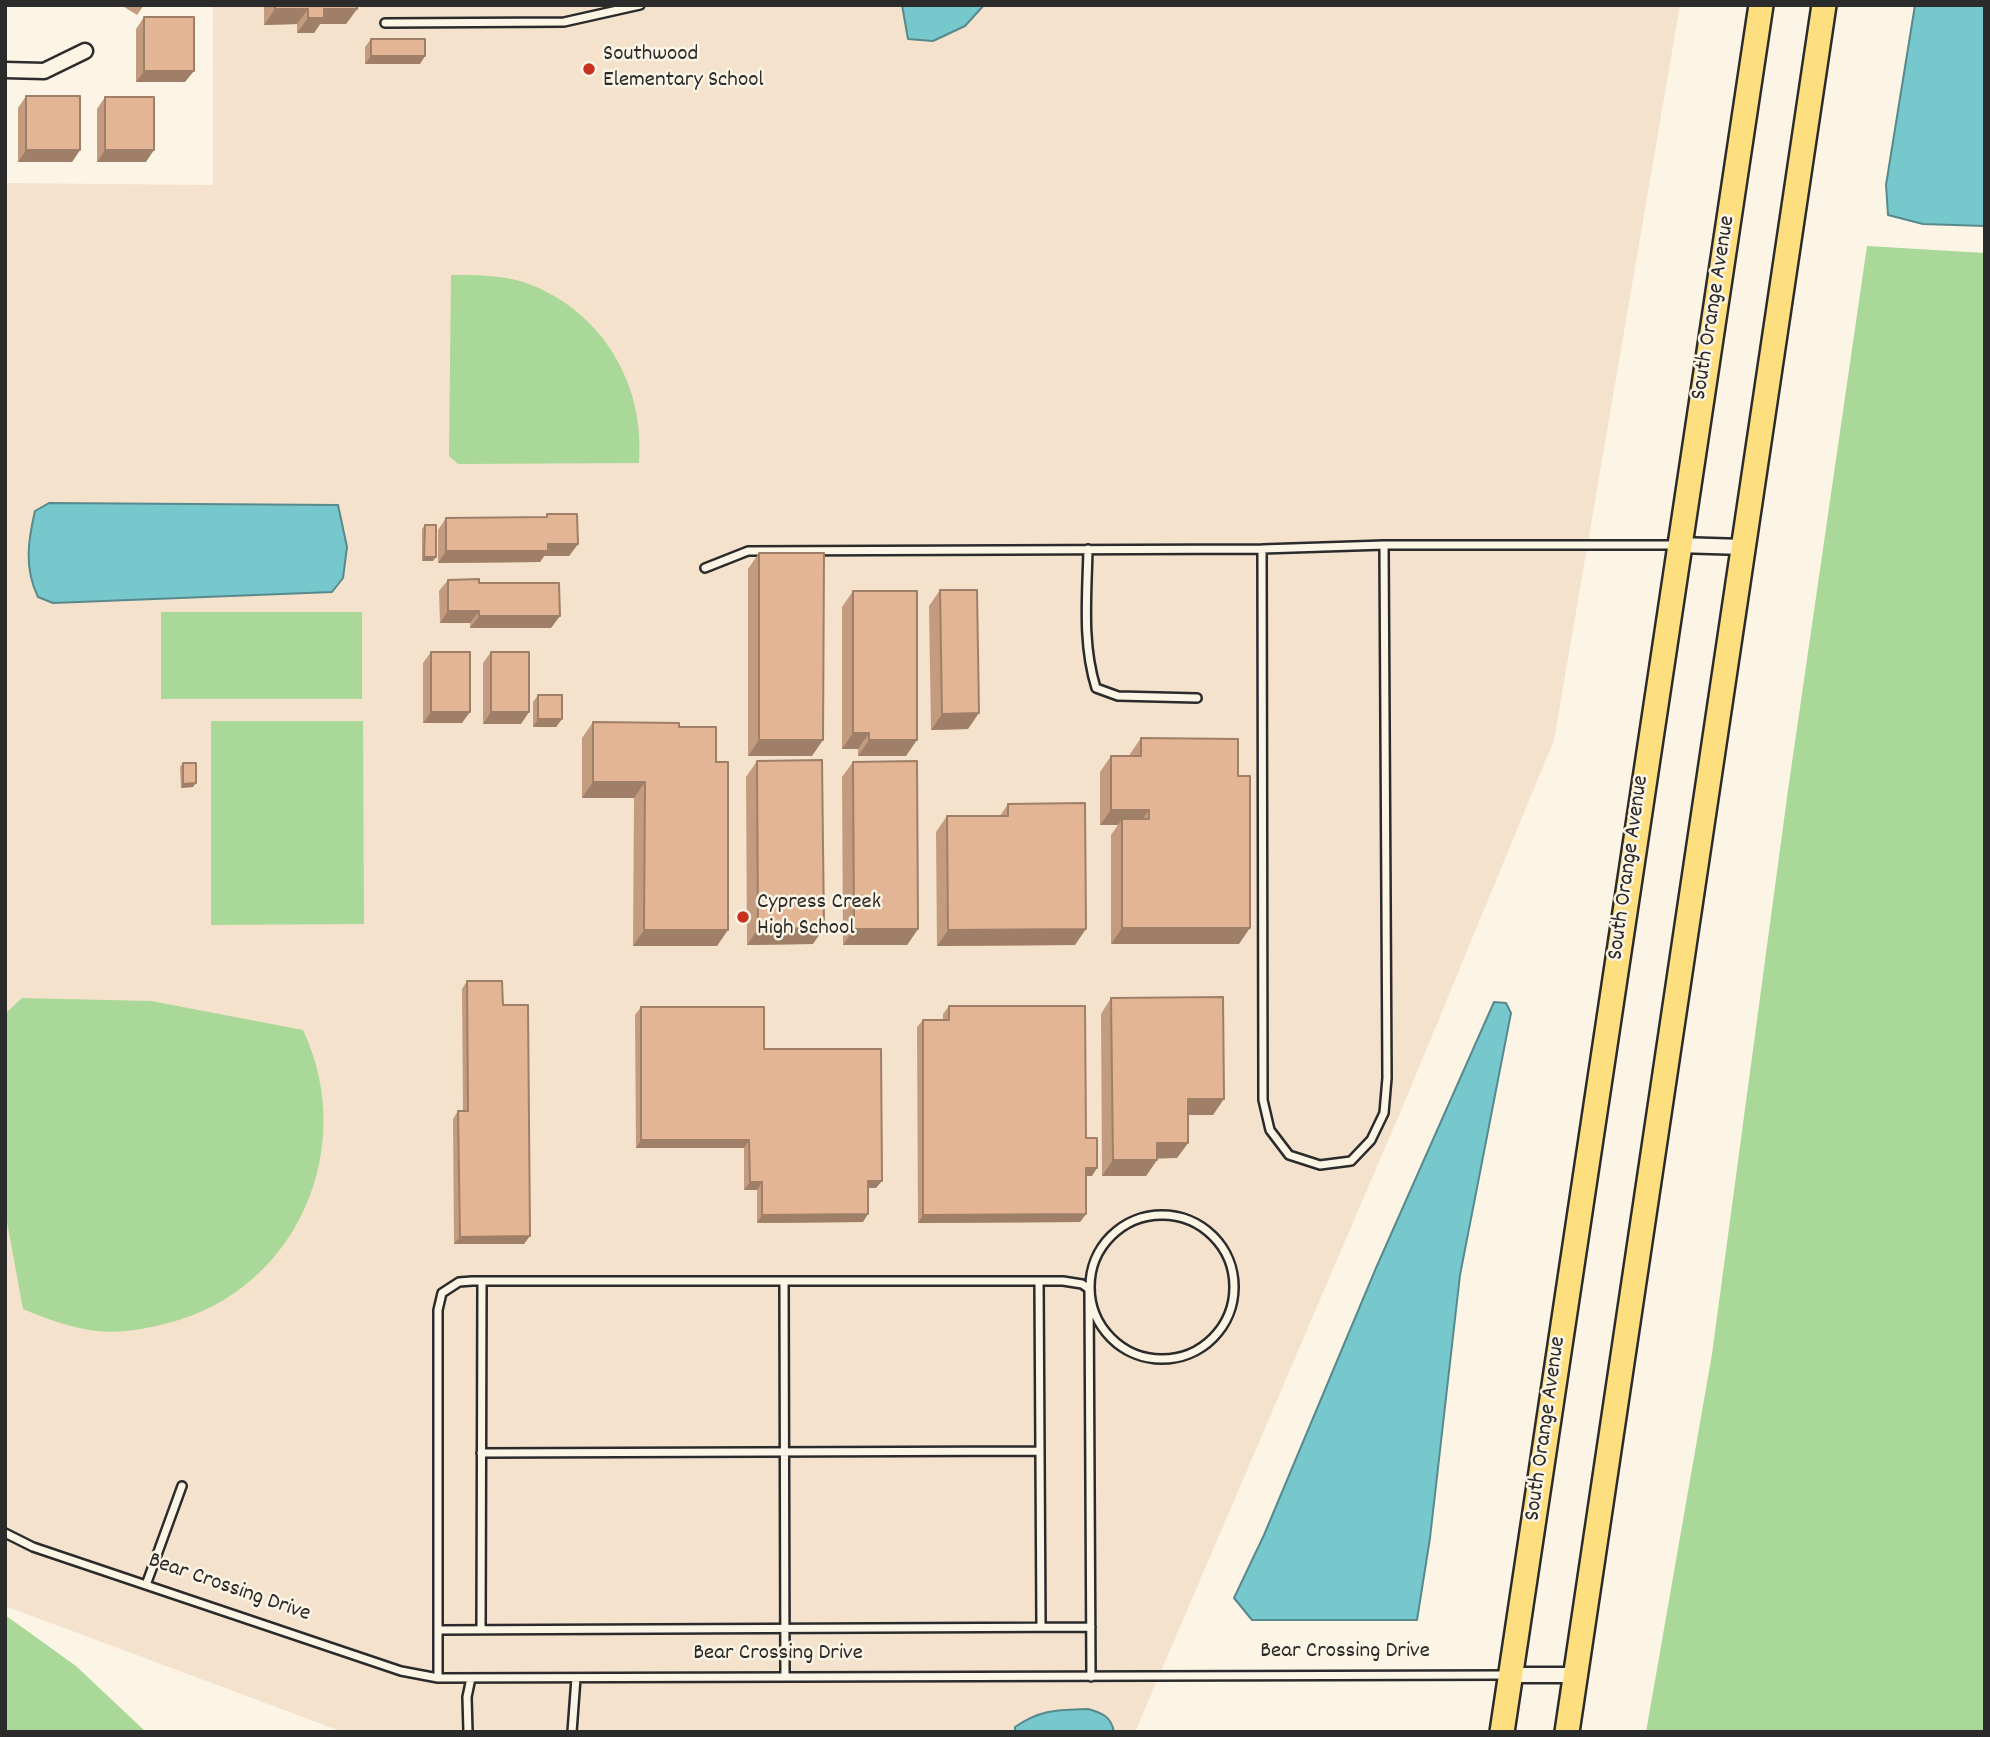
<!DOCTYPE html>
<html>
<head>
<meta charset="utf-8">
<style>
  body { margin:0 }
  #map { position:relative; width:1990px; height:1737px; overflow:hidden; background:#fcf5e5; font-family:Dekko,sans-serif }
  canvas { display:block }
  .frame { position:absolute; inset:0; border:7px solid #2b2b2b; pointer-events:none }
</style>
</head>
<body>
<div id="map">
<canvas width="1990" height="1737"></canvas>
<div class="frame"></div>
</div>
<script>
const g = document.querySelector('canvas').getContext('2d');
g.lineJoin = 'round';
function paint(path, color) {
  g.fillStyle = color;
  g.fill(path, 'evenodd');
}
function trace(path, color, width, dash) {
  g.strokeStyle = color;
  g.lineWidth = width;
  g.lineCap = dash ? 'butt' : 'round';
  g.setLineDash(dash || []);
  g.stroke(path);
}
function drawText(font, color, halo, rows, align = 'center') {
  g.font = font + ' Dekko,sans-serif';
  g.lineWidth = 5;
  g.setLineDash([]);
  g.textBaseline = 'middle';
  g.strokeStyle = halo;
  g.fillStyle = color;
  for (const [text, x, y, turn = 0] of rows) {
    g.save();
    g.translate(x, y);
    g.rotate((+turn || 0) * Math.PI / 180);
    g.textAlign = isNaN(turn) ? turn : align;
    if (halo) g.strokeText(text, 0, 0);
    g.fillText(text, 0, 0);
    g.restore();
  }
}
const built = new Path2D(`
  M213 5H1680L1554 740 1408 1094 1135 1732H343L5 1606V183L213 185Z`);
const green = new Path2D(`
  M1867 246 1985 253V1732H1646L1712 1354 1788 790Z
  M451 275C474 275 498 275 520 281 599 306 646 382 639 463L458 464 449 456Z
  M161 612H362V699H161Z
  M211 721H363L364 924 211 925Z
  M22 998 151 1001 303 1030C359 1148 296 1291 168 1323 142 1330 111 1335 84 1329 63 1325 42 1317 23 1309L5 1211V1014Z
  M5 1615 76 1666 146 1732H5Z`);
const water = new Path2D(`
  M902 5H984L965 26 933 41 908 39Z
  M1915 5H1985V226L1923 224 1888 215 1886 185Z
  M49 503 338 505 347 547 343 578 332 592 53 603 38 597C24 568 28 541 35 511Z
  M1494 1002 1506 1003 1511 1013 1460 1275 1430 1538 1417 1620H1252L1234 1598 1264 1535 1376 1268Z
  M1088 1709C1102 1713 1111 1716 1114 1732H1015V1727C1041 1709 1057 1710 1088 1709Z`);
const service = new Path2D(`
  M385 23 564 22 640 5
  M1088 549C1087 596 1082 643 1096 688L1118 696 1197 698
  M1262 549 1263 1100 1270 1130 1289 1155 1320 1165 1351 1161 1371 1140 1384 1113 1387 1078 1384 545
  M705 568 748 551 1262 549 1384 545H1678
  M1090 1287a72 72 0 1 1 144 0a72 72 0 1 1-144 0Z
  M784 1281 785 1677
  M1039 1281 1041 1627
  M481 1453 1040 1451
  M5 1533 33 1547 401 1671 438 1678 1506 1675
  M146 1585 182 1486
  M438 1630 1091 1627
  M481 1630 482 1281
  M438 1678V1310L442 1293 459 1282 472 1281H1063L1082 1284 1089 1289 1091 1677
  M468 1732 467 1697 471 1678
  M572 1732 576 1678`);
const minor = new Path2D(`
  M5 70 44 71 85 51
  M1678 545 1744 547
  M1510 1675H1575`);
const primary = new Path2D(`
  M1502 1732 1761 5
  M1567 1732 1824 5`);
const wall = new Path2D(`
  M121 5H144L137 15Z
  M264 5H357V9L346 24H320L314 33H297V24L264 25Z
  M144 17 185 82H136V29Z
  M371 39 420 64H365V47Z
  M26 96 80 150 72 162H18V108Z
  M105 97 146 162H97V109Z
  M547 514 578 544 569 556H544L540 562 438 563V530L446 518 546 517Z
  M425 525 433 561H422V529Z
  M759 553 812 756H748V569Z
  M448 580 479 583 551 628H470V623H440L439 591Z
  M940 590 968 729 931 730 929 606Z
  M853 591 906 756H858V749H842V607Z
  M431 652 462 723H423V663Z
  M491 652 521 724H483V663Z
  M538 695 562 719 556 727H533V702Z
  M593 722 679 727 717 946H633L634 798H582V738Z
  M1141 738 1239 944H1111V835L1118 825H1100V772L1111 756H1130V754Z
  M757 761 813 944 747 945 746 777Z
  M853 762 918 929 907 945H843L842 777Z
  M183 763 193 787 181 788 180 767Z
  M1008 804 1075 945 937 946 936 832 947 816H1000Z
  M467 981 503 1005 524 1244H454L453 1119 458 1111H463L462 989Z
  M1111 998 1213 1115H1188V1143L1177 1158H1157V1160L1146 1176H1102L1101 1014Z
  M949 1006 1086 1138 1092 1176H1086V1214L1080 1222 918 1223 917 1027 923 1020H943V1014Z
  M641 1007 764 1049 876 1188H868L863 1222 757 1223V1190H744V1148H636L635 1015Z`);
const shadedWall = new Path2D(`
  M275 9H308L297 24 264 25Z
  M324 9H357L346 24H320L314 33H297L308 18Z
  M371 56H425L420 64H365Z
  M144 71H194L185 82H136Z
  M26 150H80L72 162H18Z
  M105 150H154L146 162H97Z
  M548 544H578L569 556H544L540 562 438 563 446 551Z
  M424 557H436L433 561H422Z
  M448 611H479L470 623H440Z
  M479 616H560L551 628H470Z
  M431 712H470L462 723H423Z
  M491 712H529L521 724H483Z
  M979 713 968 729 931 730 942 714Z
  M538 719H562L556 727H533Z
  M853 733H869L858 749H842Z
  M759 740H823L812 756H748Z
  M869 740H917L906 756H858Z
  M593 782H645L634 798H582Z
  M196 783 193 787 181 788 183 784Z
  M1111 810H1149L1138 826 1122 819 1118 825H1100Z
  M824 928 813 944 747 945 758 929Z
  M1122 928H1250L1239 944H1111Z
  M854 929H918L907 945H843Z
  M1086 929 1075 945 937 946 948 930Z
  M644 930H728L717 946H633Z
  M1188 1099H1224L1213 1115H1177Z
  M641 1140H749L744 1148H636Z
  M1157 1143H1188L1177 1158 1146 1159Z
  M1113 1160H1157L1146 1176H1102Z
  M1086 1168H1097L1092 1176H1080Z
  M868 1181H882L876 1188H863Z
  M750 1182H762L757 1190H744Z
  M868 1214 863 1222 757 1223 762 1215Z
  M1086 1214 1080 1222 918 1223 923 1215Z
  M530 1236 524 1244H454L460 1237Z`);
const building = new Path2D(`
  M275 5H357V9H324V18H308V9H275Z
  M144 17H194V71H144Z
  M371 39H425V56H371Z
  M26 96H80V150H26Z
  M105 97H154V150H105Z
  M547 514H577L578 544H548V551H446V518L547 517Z
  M425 525H436V557H424Z
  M759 553H824L823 740H759Z
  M479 579V583H559L560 616H479V611H448V580Z
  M940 590H977L979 713 942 714Z
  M853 591H917V740H869V733H853Z
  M431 652H470V712H431Z
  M491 652H529V712H491Z
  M538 695H562V719H538Z
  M593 722 679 723V727H716V762H728V930H644L645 782H593Z
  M1141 738 1238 739V776H1250V928H1122V819H1149V810H1111V756H1141Z
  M822 760 824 928 758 929 757 761Z
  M917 761 918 929H854L853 762Z
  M183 763H196V783L183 784Z
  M1085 803 1086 929 948 930 947 816H1008V804Z
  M467 981H502L503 1005H528L530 1236 460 1237 458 1111H468Z
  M1223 997 1224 1099H1188V1143H1157V1160H1113L1111 998Z
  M949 1006H1085L1086 1138H1097V1168H1086V1214L923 1215V1020H949Z
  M641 1007H764V1049H881L882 1181H868V1214L762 1215V1182H750L749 1140H641Z`);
const markers = [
  [589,69,7,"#c8321e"],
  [743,917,7,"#c8321e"]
];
const poiNames = [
  ["Southwood",603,56],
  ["Elementary School",603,82],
  ["Cypress Creek",757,904],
  ["High School",757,930]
];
const streetNames = [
  ["South Orange Avenue",1715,308,-81],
  ["South Orange Avenue",1630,868,-82],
  ["South Orange Avenue",1547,1429,-82],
  ["Bear Crossing Drive",229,1589,19],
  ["Bear Crossing Drive",1345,1653],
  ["Bear Crossing Drive",778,1655]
];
paint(built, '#f4e2cd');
paint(green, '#aad898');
paint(water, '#76c8cc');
trace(water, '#58898c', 2);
trace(service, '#2b2b2b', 12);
trace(minor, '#2b2b2b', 19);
trace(primary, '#2b2b2b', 28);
trace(service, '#fcf5e5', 7);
trace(minor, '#fcf5e5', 14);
trace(primary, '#fedf80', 23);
paint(wall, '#c39c7f');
paint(shadedWall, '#9f7f68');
paint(building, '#e3b594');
trace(building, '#9f7f68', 2);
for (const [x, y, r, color] of markers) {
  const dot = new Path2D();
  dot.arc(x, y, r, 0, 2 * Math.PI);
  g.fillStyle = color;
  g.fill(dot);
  trace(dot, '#fcf5e5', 2.5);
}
drawText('23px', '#2b2b2b', '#fcf5e5', poiNames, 'left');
drawText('23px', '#2b2b2b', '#fcf5e5', streetNames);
</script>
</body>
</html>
